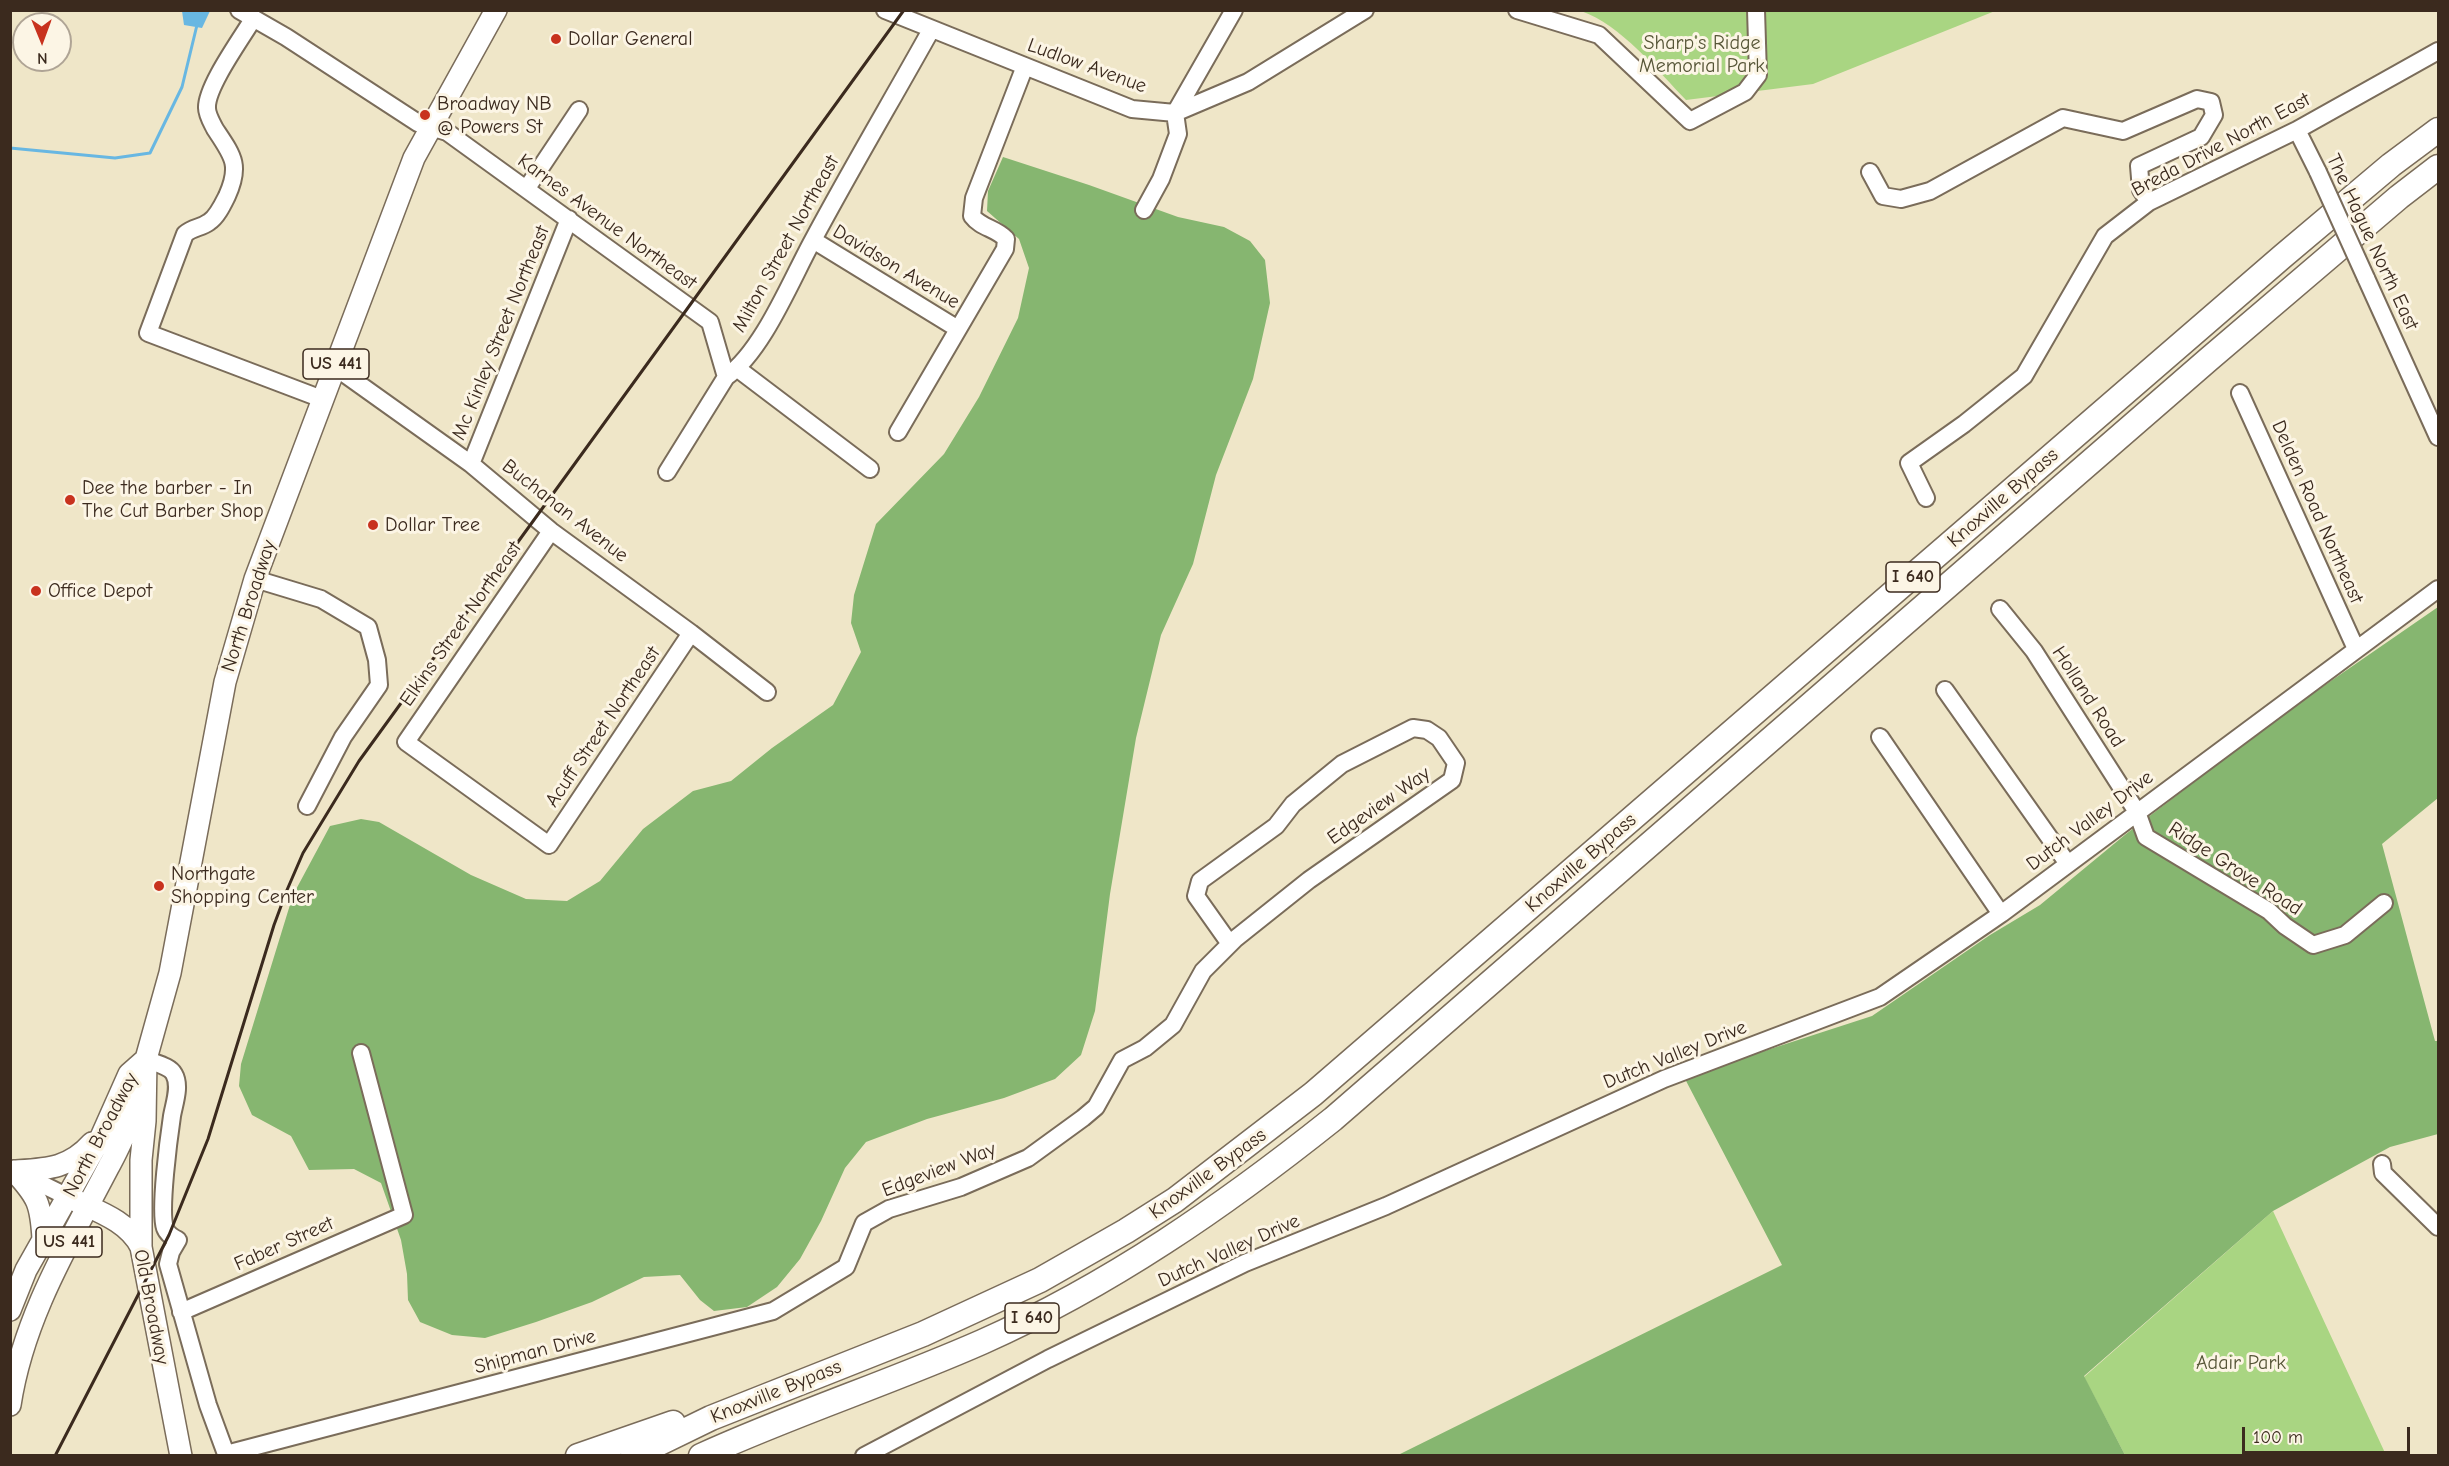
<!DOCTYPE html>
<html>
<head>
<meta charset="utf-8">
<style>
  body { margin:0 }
  #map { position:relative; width:2449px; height:1466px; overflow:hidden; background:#efe6c8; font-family:"Comic Neue",sans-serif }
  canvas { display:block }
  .frame { position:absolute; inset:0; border:12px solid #3b2a1e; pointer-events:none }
  .north { position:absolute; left:12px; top:12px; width:60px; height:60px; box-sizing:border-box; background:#fcf5e5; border:2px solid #afa495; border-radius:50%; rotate:179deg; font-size:16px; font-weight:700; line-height:24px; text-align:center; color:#3b2a1e }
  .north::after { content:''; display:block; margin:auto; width:21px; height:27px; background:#c8321e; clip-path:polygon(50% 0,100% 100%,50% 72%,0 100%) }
  .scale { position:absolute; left:2242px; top:1427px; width:168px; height:27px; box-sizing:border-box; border:3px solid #3b2a1e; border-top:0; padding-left:8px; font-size:18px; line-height:21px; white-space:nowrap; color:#3b2a1e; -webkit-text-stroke:4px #fcf5e5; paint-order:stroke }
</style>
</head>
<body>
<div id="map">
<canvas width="2449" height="1466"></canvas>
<div class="frame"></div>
<div class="north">N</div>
<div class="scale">100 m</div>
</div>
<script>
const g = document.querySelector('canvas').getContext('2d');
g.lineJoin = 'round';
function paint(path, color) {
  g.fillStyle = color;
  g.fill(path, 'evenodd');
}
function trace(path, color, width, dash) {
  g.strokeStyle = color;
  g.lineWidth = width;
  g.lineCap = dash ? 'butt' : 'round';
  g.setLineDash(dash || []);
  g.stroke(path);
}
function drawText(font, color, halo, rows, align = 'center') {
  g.font = font + ' "Comic Neue",sans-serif';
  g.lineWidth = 6;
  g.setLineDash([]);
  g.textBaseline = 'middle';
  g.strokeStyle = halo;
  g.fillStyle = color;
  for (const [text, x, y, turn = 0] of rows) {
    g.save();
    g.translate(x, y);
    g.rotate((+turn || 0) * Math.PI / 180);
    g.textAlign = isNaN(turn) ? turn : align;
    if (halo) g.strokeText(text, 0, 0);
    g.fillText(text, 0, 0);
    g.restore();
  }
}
const green = new Path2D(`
  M1581 11H1995L1813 84 1686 100C1657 70 1621 25 1581 11Z
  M2273 1211 2386 1455H2125L2084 1377Z`);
const forest = new Path2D(`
  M1003 157 1089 185 1178 217 1224 227 1250 241 1265 260 1270 303 1253 379 1216 475 1193 564 1161 635 1136 738 1110 894 1095 1011 1081 1055 1055 1079 1004 1098 927 1119 866 1142 845 1168 821 1221 800 1259 777 1287 747 1307 714 1311 700 1300 680 1275 644 1277 592 1302 536 1322 485 1338 452 1335 420 1322 408 1300 407 1274 401 1240 381 1183 354 1169 309 1170 291 1136 252 1115 239 1086 241 1064 293 895 330 826 361 819 379 822 471 875 526 899 567 901 600 881 643 829 693 791 731 781 772 748 833 705 861 652 851 623 854 595 876 524 944 454 979 397 1018 318 1029 268 1019 239 987 211 988 191Z
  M2438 607V798L2382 844 2435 1041H2438V1134L2390 1147 2273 1211 2084 1376 2125 1455 1396 1456 1782 1265 1684 1077 1872 1016 1990 935 2040 905 2126 834 2286 712Z`);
const water = new Path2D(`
  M182 11 183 10 210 11 202 28 184 25Z`);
const stream = new Path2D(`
  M10 148 115 158 150 153 182 87 197 25`);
const minor = new Path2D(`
  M239 10 286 37 418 123 447 132 710 322 726 377
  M885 10 1132 109 1175 113 1248 82 1365 10
  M1517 10 1599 35 1690 121 1745 92 1758 75 1756 10
  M253 19C241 39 206 87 207 108 207 115 212 123 215 129 233 156 241 165 227 196 223 204 217 217 209 222 201 228 193 227 185 234L148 333 322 399
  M2297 130 2318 172
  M1870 172 1883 196 1901 199 1930 191 2063 118 2123 131 2197 99 2211 102 2214 115 2201 137 2139 166 2141 190 2149 202
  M527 188 579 110
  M1144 210 1161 179 1178 134 1175 113 1234 10
  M813 240 958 329
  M2366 278 2438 437
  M335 367 471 464 551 531 691 633 767 692
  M738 369 870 469
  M2240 393 2356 649
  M898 432 1005 249 1006 239C996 228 981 228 972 216L974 198 1025 66
  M471 464 569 219
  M667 472 726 377C763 351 791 280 813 240 851 169 892 100 931 30
  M1926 498 1909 463 1964 424 2024 376 2105 236 2149 202 2297 130 2438 51
  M551 531 406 742 549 845 691 633
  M255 579 321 599 368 627 377 660 379 685 343 737 307 806
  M2000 609 2034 651 2137 812 2146 837 2269 911 2285 926 2313 945 2345 935 2384 903
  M1945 690 2068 864
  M1880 737 2001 914
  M146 1059C154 1063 170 1066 174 1074 181 1086 174 1104 172 1116 169 1136 159 1211 165 1228 167 1234 172 1237 178 1240L171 1252 168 1264 208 1405 226 1454
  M2382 1164 2383 1173 2438 1227
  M17 1172 68 1197
  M181 1312 404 1215 361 1053
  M227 1456 226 1454 773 1311 846 1267 864 1223 889 1209 961 1187 1028 1158 1083 1118 1096 1107 1122 1060 1145 1048 1173 1025 1203 971 1235 939 1309 880 1452 780 1456 763 1439 738 1427 730 1413 728 1342 764 1293 804 1276 826 1200 881 1196 896 1230 944
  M864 1456 1048 1359 1245 1263 1386 1206 1664 1079 1880 997 2001 914 2438 589`);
const major = new Path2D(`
  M14 1171C46 1169 69 1169 92 1143
  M14 1171C38 1197 41 1204 43 1239
  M68 1197C94 1210 128 1220 141 1247L181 1456
  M141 1247V1160L145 1121 146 1059 170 973 225 682 255 579 414 158 496 10
  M10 1310 26 1270 101 1137 129 1074 146 1059
  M10 1405C23 1318 69 1243 109 1166 122 1143 131 1119 142 1095`);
const highway = new Path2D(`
  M578 1456 673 1423
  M633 1456 711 1418 923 1334 1040 1280 1126 1231 1175 1200 1313 1094 2283 256 2391 165 2438 130
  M701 1456C793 1414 889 1383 982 1342 1110 1285 1224 1206 1333 1119L2209 359 2399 197 2438 167`);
const rail = new Path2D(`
  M55 1456 169 1235 208 1139 274 925 287 890 303 853 359 761 904 10`);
const minorBridge = new Path2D(`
  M2318 172 2366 278`);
const markers = [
  [556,39,6,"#c8321e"],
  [425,115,6,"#c8321e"],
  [70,500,6,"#c8321e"],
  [373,525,6,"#c8321e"],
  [36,591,6,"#c8321e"],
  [159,886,6,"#c8321e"]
];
const shields = [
  [336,364,66],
  [1913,577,54],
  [69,1242,66],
  [1032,1318,54]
];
const shieldNames = [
  ["US 441",336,364],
  ["I 640",1913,577],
  ["US 441",69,1242],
  ["I 640",1032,1318]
];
const poiNames = [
  ["Dollar General",568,39],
  ["Broadway NB",437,104],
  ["@ Powers St",437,127],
  ["Dee the barber - In",82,488],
  ["The Cut Barber Shop",82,511],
  ["Dollar Tree",385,525],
  ["Office Depot",48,591],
  ["Northgate",171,874],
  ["Shopping Center",171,897]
];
const parkNames = [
  ["Sharp's Ridge",1702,43],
  ["Memorial Park",1702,66],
  ["Adair Park",2241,1363]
];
const streetNames = [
  ["Ludlow Avenue",1087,66,20],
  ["Breda Drive North East",2221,145,-28],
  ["Karnes Avenue Northeast",607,222,36],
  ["The Hague North East",2372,242,65],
  ["Milton Street Northeast",786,244,-61],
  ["Davidson Avenue",896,267,31],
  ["Mc Kinley Street Northeast",501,333,-68],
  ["Knoxville Bypass",2003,498,-41],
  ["Buchanan Avenue",565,511,38],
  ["Delden Road Northeast",2317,512,66],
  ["North Broadway",249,606,-72],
  ["Elkins Street Northeast",461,624,-55],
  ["Holland Road",2088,697,57],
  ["Acuff Street Northeast",603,727,-56],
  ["Edgeview Way",1379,806,-35],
  ["Dutch Valley Drive",2090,821,-37],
  ["Knoxville Bypass",1581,863,-41],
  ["Ridge Grove Road",2235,869,33],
  ["Dutch Valley Drive",1675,1055,-22],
  ["North Broadway",101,1135,-62],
  ["Edgeview Way",939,1170,-21],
  ["Knoxville Bypass",1208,1174,-36],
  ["Faber Street",284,1244,-24],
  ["Dutch Valley Drive",1229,1251,-24],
  ["Old Broadway",151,1307,79],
  ["Shipman Drive",535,1352,-15],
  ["Knoxville Bypass",776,1392,-22]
];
paint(green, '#a9d582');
paint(forest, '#86b670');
paint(water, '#68b7e2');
trace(stream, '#68b7e2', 3);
trace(minor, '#7a6c5a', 20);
trace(major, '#7a6c5a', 24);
trace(highway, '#7a6c5a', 27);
trace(minor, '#fff', 16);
trace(major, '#fff', 21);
trace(highway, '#fff', 24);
trace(rail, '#3b2a1e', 3);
trace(minorBridge, '#7a6c5a', 20, []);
trace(minorBridge, '#fff', 16);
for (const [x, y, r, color] of markers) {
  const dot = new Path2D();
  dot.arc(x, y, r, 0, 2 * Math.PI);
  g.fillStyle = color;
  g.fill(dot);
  trace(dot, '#fcf5e5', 2);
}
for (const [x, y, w] of shields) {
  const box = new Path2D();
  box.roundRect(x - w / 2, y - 15, w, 30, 4.5);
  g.fillStyle = '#fcf5e5';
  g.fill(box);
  trace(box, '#3b2a1e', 1.5);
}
drawText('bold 18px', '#3b2a1e', null, shieldNames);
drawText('20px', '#3b2a1e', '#fcf5e5', poiNames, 'left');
drawText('20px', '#565537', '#fcf5e5', parkNames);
drawText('20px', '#3b2a1e', '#fcf5e5', streetNames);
</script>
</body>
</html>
